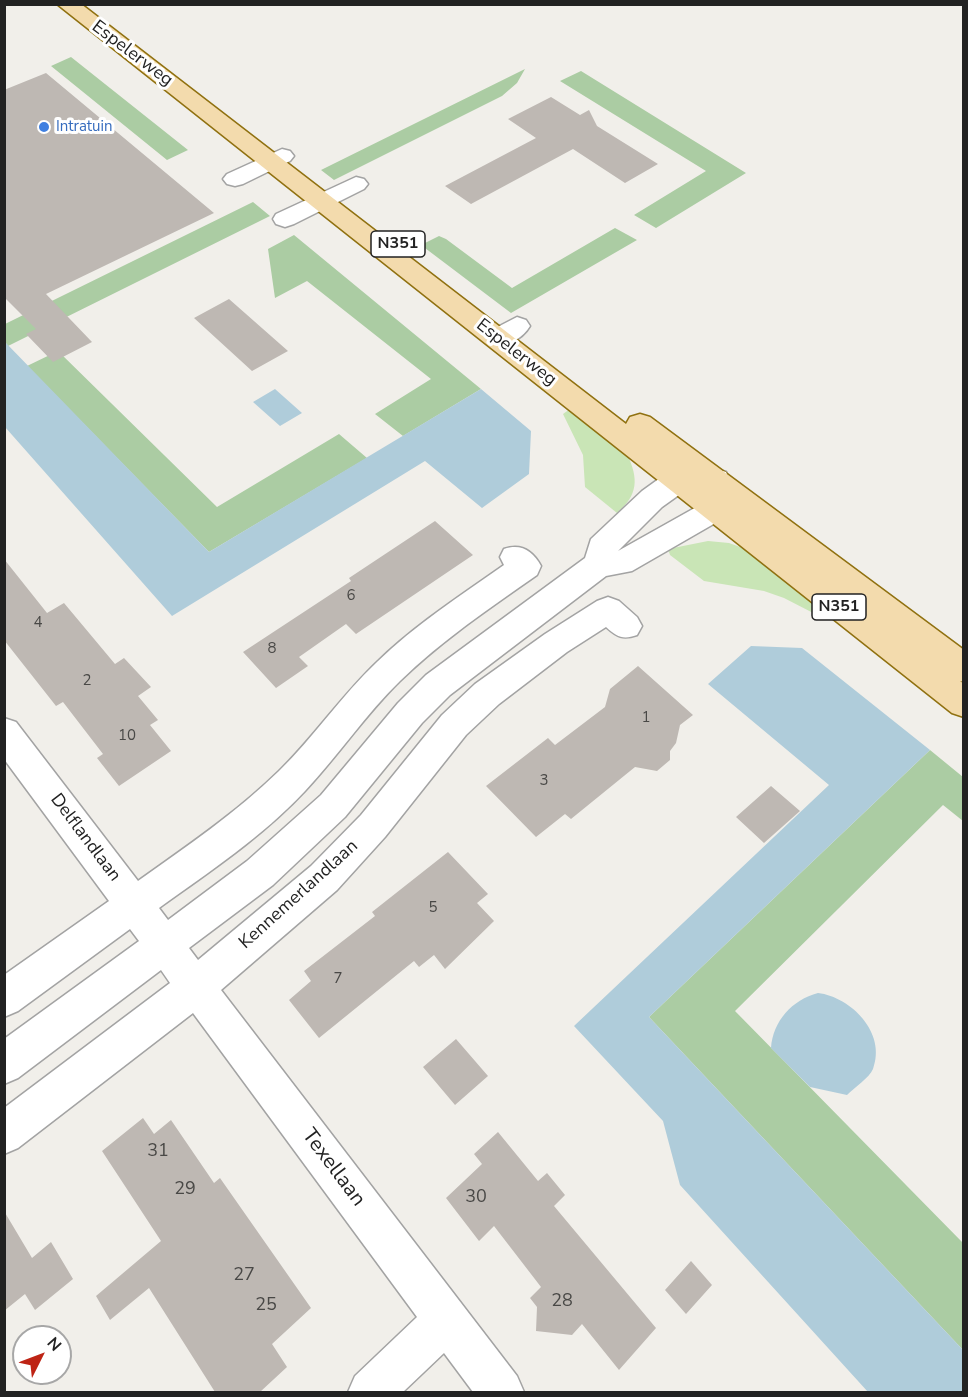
<!DOCTYPE html>
<html>
<head>
<meta charset="utf-8">
<style>
  body { margin:0 }
  #map { position:relative; width:968px; height:1397px; overflow:hidden; background:#f1efea; font-family:"Nunito Sans",sans-serif }
  canvas { display:block }
  .frame { position:absolute; inset:0; border:6px solid #222; pointer-events:none }
  .north { position:absolute; left:12px; top:1325px; width:60px; height:60px; box-sizing:border-box; background:#fff; border:2px solid #a7a7a7; border-radius:50%; rotate:48deg; font-size:16px; font-weight:700; line-height:24px; text-align:center; color:#222 }
  .north::after { content:''; display:block; margin:auto; width:21px; height:27px; background:#be2415; clip-path:polygon(50% 0,100% 100%,50% 72%,0 100%) }
</style>
</head>
<body>
<div id="map">
<canvas width="968" height="1397"></canvas>
<div class="frame"></div>
<div class="north">N</div>
</div>
<script>
const g = document.querySelector('canvas').getContext('2d');
g.lineJoin = 'round';
function paint(path, color) {
  g.fillStyle = color;
  g.fill(path, 'evenodd');
}
function trace(path, color, width, dash) {
  g.strokeStyle = color;
  g.lineWidth = width;
  g.lineCap = dash ? 'butt' : 'round';
  g.setLineDash(dash || []);
  g.stroke(path);
}
function drawText(font, color, halo, rows, align = 'center') {
  g.font = font + ' "Nunito Sans",sans-serif';
  g.lineWidth = 6;
  g.setLineDash([]);
  g.textBaseline = 'middle';
  g.strokeStyle = halo;
  g.fillStyle = color;
  for (const [text, x, y, turn = 0] of rows) {
    g.save();
    g.translate(x, y);
    g.rotate((+turn || 0) * Math.PI / 180);
    g.textAlign = isNaN(turn) ? turn : align;
    if (halo) g.strokeText(text, 0, 0);
    g.fillText(text, 0, 0);
    g.restore();
  }
}
const grass = new Path2D(`
  M574 406 627 454C639 479 638 495 617 513L585 487 583 455 563 414Z
  M708 541 729 543 754 552 829 609 821 617 784 598 764 591 704 581 670 555 668 549Z`);
const forest = new Path2D(`
  M71 57 188 150 167 160 51 66Z
  M525 69 517 83 502 96 334 180 321 170Z
  M581 71 746 173 656 228 634 215 706 171 560 81Z
  M253 202 270 216 8 346 5 342V324Z
  M615 228 637 240 511 313 421 245 439 236 446 239 512 288Z
  M294 235 481 389 403 436 375 414 431 379 307 281 275 298 268 249Z
  M58 351 217 507 339 434 367 458 209 552 27 366Z
  M930 750 963 777V821L943 805 735 1011 963 1243V1350L649 1017Z`);
const water = new Path2D(`
  M5 342 209 552 481 389 531 431 529 474 482 508 425 461 172 616 5 427Z
  M275 389 302 413 280 426 253 402Z
  M751 646 802 648 930 750 649 1017 963 1350V1392H868L680 1185 663 1121 574 1026 829 785 708 684Z
  M818 993C851 997 887 1033 873 1069 869 1078 854 1088 847 1095L810 1087 771 1048C773 1021 792 1000 818 993Z`);
const building = new Path2D(`
  M46 73 214 213 46 294 92 342 53 362 26 334 36 329 4 297V90Z
  M551 97 580 115 589 110 597 126 658 164 625 183 573 149 471 204 445 186 536 138 508 119Z
  M229 299 288 351 252 371 194 318Z
  M435 521 473 555 356 634 346 624 299 657 308 666 276 688 243 652 351 581 349 578Z
  M4 559 47 613 64 603 115 664 124 658 151 687 138 696 158 720 150 725 171 751 119 786 97 758 103 754 63 702 56 706 4 640Z
  M638 666 693 715 680 725 676 743 670 751V760L657 771 635 767 571 819 565 814 536 837 486 786 548 738 555 745 605 707 610 689Z
  M771 786 800 811 764 843 736 817Z
  M448 852 488 894 477 903 494 921 445 969 434 955 419 967 414 961 319 1038 289 1000 311 981 304 971 375 916 372 912Z
  M456 1039 488 1076 455 1105 423 1067Z
  M143 1118 154 1134 171 1120 214 1183 220 1178 311 1308 272 1344 287 1367 260 1392H215L149 1288 110 1320 96 1296 161 1241 102 1151Z
  M498 1132 538 1181 547 1173 565 1195 554 1206 656 1328 619 1370 582 1324 572 1335 536 1331 537 1307 530 1298 541 1287 494 1226 479 1241 446 1198 482 1164 474 1154Z
  M4 1211 32 1258 51 1242 73 1279 35 1310 25 1294 4 1311Z
  M691 1261 712 1285 686 1314 665 1290Z`);
const minor = new Path2D(`
  M282 149 290 151 294 156 290 161 243 184 235 186 227 184 223 179 227 174Z
  M356 177 364 179 368 184 364 189 294 224 285 227 276 224 273 219 276 214Z
  M517 317 526 320 530 326C522 340 503 349 488 344L484 338 488 332Z
  M716 469 726 472C733 485 731 505 724 518L632 571 606 576 450 695 422 723 345 817 273 885 189 948 198 960 311 866 361 815 442 715 475 684 545 634 597 601 608 597 619 601 637 617 642 626 637 635C623 640 617 637 606 627L567 652 499 704 466 735 385 837 337 890 221 990 517 1376 524 1392H473L444 1353 403 1392H348L355 1376 417 1317 193 1013 18 1148 4 1154V1108L170 983 161 970 18 1078 4 1084V1039L139 941 130 929 18 1011 4 1017V975L109 901 4 759V718L16 722 138 881C187 846 236 813 279 771 314 737 341 696 377 662 415 625 460 596 504 565L500 557 504 549C521 543 533 551 541 566L537 575C490 608 442 640 400 681 365 715 338 756 305 791 262 837 209 872 159 908L168 920 247 861 321 795 398 703 426 675 585 558 591 539 642 491 667 473 677 470ZM701 491 700 505 618 551 662 507 683 492Z`);
const major = new Path2D(`
  M57 4H81L626 424 630 417 640 414 650 417 964 650V682L960 681 964 684V717L952 713Z`);
const markers = [
  [44,127,6,"#3f7fe0"]
];
const farShopnames = [
  ["Intratuin",56,127]
];
const numberNames = [
  ["6",351,596],
  ["4",38,623],
  ["8",272,649],
  ["2",87,681],
  ["1",646,718],
  ["10",127,736],
  ["3",544,781],
  ["5",433,908],
  ["7",338,979]
];
const shields = [
  [398,244,54],
  [839,607,54]
];
const shieldNames = [
  ["N351",398,244],
  ["N351",839,607]
];
const streetNames = [
  ["Espelerweg",132,54,37],
  ["Espelerweg",516,353,38],
  ["Delflandlaan",85,838,53],
  ["Kennemerlandlaan",299,895,-42]
];
const nearNumbernames = [
  ["31",158,1152],
  ["29",185,1190],
  ["30",476,1198],
  ["27",244,1276],
  ["28",562,1302],
  ["25",266,1306]
];
const nearStreetnames = [
  ["Texellaan",333,1168,53]
];
paint(grass, '#c9e5b6');
paint(forest, '#abcca3');
paint(water, '#afccda');
paint(building, '#beb8b3');
trace(minor, '#a3a3a3', 3);
trace(major, '#907110', 3);
paint(minor, '#fff');
paint(major, '#f3dbad');
for (const [x, y, r, color] of markers) {
  const dot = new Path2D();
  dot.arc(x, y, r, 0, 2 * Math.PI);
  g.fillStyle = color;
  g.fill(dot);
  trace(dot, '#fff', 2);
}
drawText('15px', '#366cbe', '#fff', farShopnames, 'left');
drawText('15px', '#494846', null, numberNames);
for (const [x, y, w] of shields) {
  const box = new Path2D();
  box.roundRect(x - w / 2, y - 13, w, 26, 4.5);
  g.fillStyle = '#fff';
  g.fill(box);
  trace(box, '#222', 1.5);
}
drawText('bold 16px', '#222', null, shieldNames);
drawText('18px', '#222', '#fff', streetNames);
drawText('18px', '#494846', null, nearNumbernames);
drawText('21px', '#222', '#fff', nearStreetnames);
</script>
</body>
</html>
